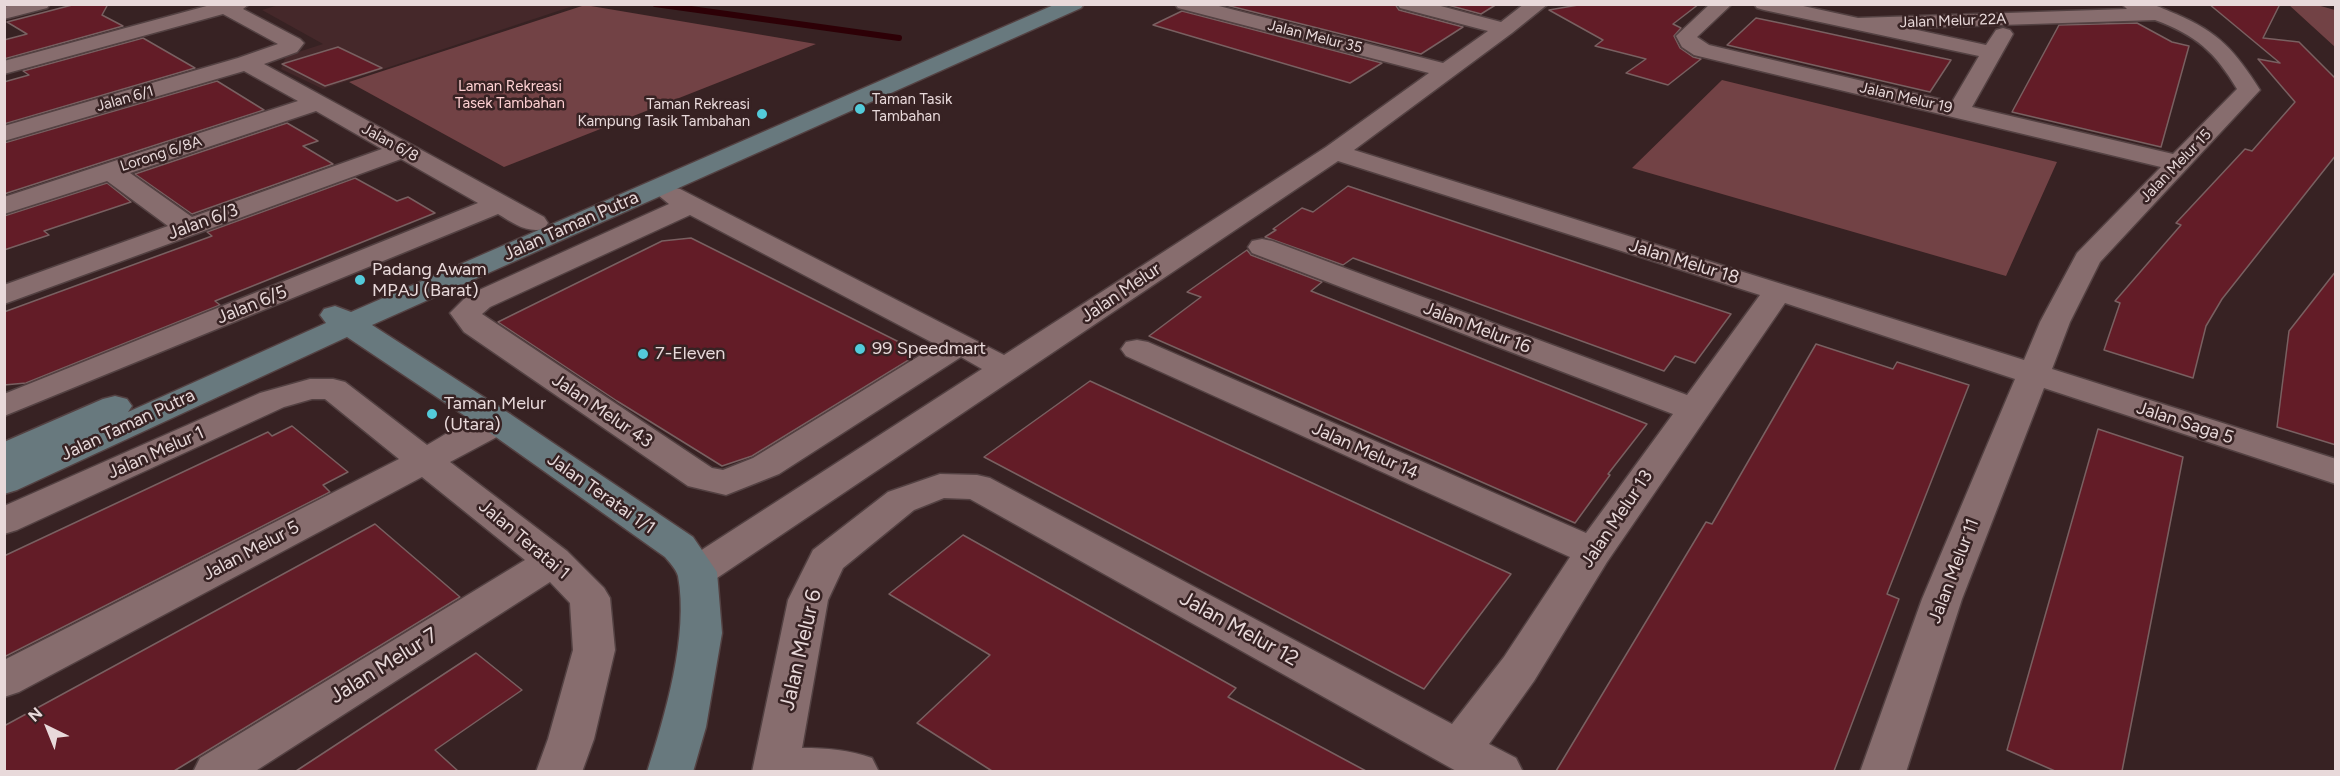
<!DOCTYPE html>
<html>
<head>
<meta charset="utf-8">
<style>
  body { margin:0 }
  #map { position:relative; width:2340px; height:776px; overflow:hidden; background:#372223; font-family:Figtree,sans-serif }
  canvas { display:block }
  .frame { position:absolute; inset:0; border:6px solid #e8d9da; pointer-events:none }
  .north { position:absolute; left:18px; top:698px; width:60px; height:60px; -webkit-text-stroke:4px #372223; paint-order:stroke; rotate:317deg; font-size:16px; font-weight:700; line-height:24px; text-align:center; color:#e8d9da }
  .north::after { content:''; display:block; margin:auto; width:21px; height:27px; background:#e8d9da; clip-path:polygon(50% 0,100% 100%,50% 72%,0 100%) }
</style>
</head>
<body>
<div id="map">
<canvas width="2340" height="776"></canvas>
<div class="frame"></div>
<div class="north">N</div>
</div>
<script>
const g = document.querySelector('canvas').getContext('2d');
g.lineJoin = 'round';
function paint(path, color) {
  g.fillStyle = color;
  g.fill(path, 'evenodd');
}
function trace(path, color, width, dash) {
  g.strokeStyle = color;
  g.lineWidth = width;
  g.lineCap = dash ? 'butt' : 'round';
  g.setLineDash(dash || []);
  g.stroke(path);
}
function drawText(font, color, halo, rows, align = 'center') {
  g.font = font + ' Figtree,sans-serif';
  g.lineWidth = 5;
  g.setLineDash([]);
  g.textBaseline = 'middle';
  g.strokeStyle = halo;
  g.fillStyle = color;
  for (const [text, x, y, turn = 0] of rows) {
    g.save();
    g.translate(x, y);
    g.rotate((+turn || 0) * Math.PI / 180);
    g.textAlign = isNaN(turn) ? turn : align;
    if (halo) g.strokeText(text, 0, 0);
    g.fillText(text, 0, 0);
    g.restore();
  }
}
const built = new Path2D(`
  M282 4H564L573 6 323 89 281 69 286 56 323 44 262 10Z`);
const green = new Path2D(`
  M585 5 816 44 504 167 349 82Z
  M2289 5H2317L2335 10V47Z
  M1722 80 2057 162 2006 276 1632 168Z`);
const stream = new Path2D(`
  M655 4 899 38`);
const building = new Path2D(`
  M76 4H108L102 15 123 26 4 59V40L27 34 7 22Z
  M1222 4H1395L1399 10 1463 27 1421 54Z
  M1444 4H1497L1481 14Z
  M1584 4H1699L1673 24 1681 28 1674 36 1680 48 1693 57 1701 59 1668 85 1626 73 1646 59 1595 46 1603 40 1549 10Z
  M2209 4H2280L2263 38 2299 42 2336 79V155L2222 299 2206 326 2193 378 2104 350 2120 303 2115 301 2181 225 2176 223 2245 149 2252 151 2295 102 2258 59 2280 63Z
  M1182 11 1382 63 1350 83 1153 25Z
  M1756 18 1785 24 1951 60 1930 92 1727 45Z
  M2137 23 2172 42 2189 46 2161 147 2012 112 2059 25Z
  M143 38 195 68 4 124V82L29 75 23 71Z
  M338 47 382 68 325 86 282 64Z
  M217 81 264 110 4 194V143Z
  M287 123 318 141 303 146 333 164 192 214 135 174Z
  M355 178 397 201 408 197 435 213 215 301 220 305 26 383 4 385V312L212 236 207 232Z
  M107 183 131 202 44 231 49 235 4 250V216Z
  M1348 186 1623 278 1731 314 1695 363 1675 356 1664 371 1353 258 1343 265 1265 237 1276 230 1273 229 1302 208 1313 212Z
  M691 238 913 349 912 358 752 456 722 466 617 401 498 322 662 241Z
  M1247 250 1251 255 1322 282 1311 291 1647 424 1608 474 1610 475 1575 523 1149 336 1201 297 1187 292Z
  M2336 271V445L2277 427 2289 331Z
  M1816 344 1893 369 1897 362 1969 385 1887 594 1899 599 1834 771H1556L1706 522 1712 524Z
  M1090 381 1419 532 1511 574 1424 689 984 457Z
  M292 426 348 472 323 485 330 492 4 657V556L268 432 272 436Z
  M2098 429 2183 457 2122 771H2055L2007 750Z
  M375 524 460 597 174 771H4V726Z
  M963 535 1236 688 1228 697 1366 771H992L917 723 990 655 889 594Z
  M476 653 522 690 435 750 458 771H296Z`);
const street = new Path2D(`
  M14 4H50L47 8 4 19V7Z
  M214 4H249L243 9 300 39 304 43 297 52 264 64 544 217 548 223 544 229C526 233 513 223 498 214L4 416V394L478 203 401 159 4 304V285L168 226 107 181 4 214V197L298 101 244 71 4 141V126L238 58 278 44 223 14 4 74V61ZM316 111 382 149 192 217 130 173Z
  M1175 4H1211L1443 63 1488 31 1400 8 1397 4H1433L1501 22 1524 4H1548L1512 33 1354 150 2024 360 2040 322 2077 253 2161 167 1694 55 1682 47 1676 36 1710 4H1732L1697 37 1709 45 1952 102 1979 56 1764 10 1757 8 1754 4H1794L1858 18 2127 9 2122 4C2131 4 2141 3 2150 4 2159 6 2168 11 2176 14 2219 32 2236 52 2260 90L2100 262 2070 322 2052 369 2336 459V484L2044 388 1962 599 1906 772H1860L1922 599 2015 379 1785 303 1607 562 1534 681 1489 744 1516 758 1523 772H1458L970 499 944 498 914 510 843 568 828 600 802 748C827 748 849 750 872 758L879 772H752L788 600 813 550 888 492 940 474 977 475 990 478 1452 724 1504 657 1570 557 1126 356 1121 349 1126 342 1137 340 1148 342 1586 533 1673 414 1252 253 1248 247 1252 241 1262 239 1272 241 1687 395 1760 295 1338 161 711 582 697 586 683 582 677 572 683 562 982 369 961 357 779 474 726 495 688 486 464 332 450 313 468 295 669 204 658 195 662 189 671 187 680 189 1004 355 1326 147 1429 73 1178 8ZM2155 20C2196 35 2215 52 2237 89L2173 154 1972 107 2013 34 2010 30 2003 28 1996 30 1986 45 1908 28ZM690 215 937 345 753 458 723 470 712 468 482 314 490 307Z
  M310 379H333L345 382 427 445C451 432 483 407 510 414L515 422 510 430 450 462 567 551 604 588 610 598 615 650 594 739 582 772H536L548 739 573 650 570 603 550 582 254 772H193L200 758 525 560 422 477 19 692 4 697V660L399 459 325 399H312L284 407 17 530 4 534V506L260 393Z`);
const secondary = new Path2D(`
  M1056 4H1084L1081 8 372 325 510 414 693 537 717 572 722 633 706 727 693 772H647C665 716 689 635 678 576 676 569 669 562 665 557L486 430 347 337 17 490 4 494V442L103 399 115 396 127 399 132 406 128 412 326 323 320 315 324 309 335 306 351 312Z`);
const markers = [
  [860,109,6,"#53cbda"],
  [762,114,6,"#53cbda"],
  [360,280,6,"#53cbda"],
  [860,349,6,"#53cbda"],
  [643,354,6,"#53cbda"],
  [432,414,6,"#53cbda"]
];
const farStreetnames = [
  ["Jalan Melur 22A",1953,21,-2],
  ["Jalan Melur 35",1315,37,14],
  ["Jalan Melur 19",1906,98,13],
  ["Jalan 6/1",125,99,-16],
  ["Jalan 6/8",390,143,29],
  ["Lorong 6/8A",161,154,-18],
  ["Jalan Melur 15",2176,166,-46]
];
const farParknames = [
  ["Laman Rekreasi",510,87],
  ["Tasek Tambahan",510,104]
];
const farPoinames = [
  ["Taman Tasik",872,100],
  ["Tambahan",872,117],
  ["Taman Rekreasi",750,105,"right"],
  ["Kampung Tasik Tambahan",750,122,"right"]
];
const streetNames = [
  ["Jalan 6/3",203,222,-20],
  ["Jalan Taman Putra",571,226,-24],
  ["Jalan Melur 18",1684,262,17],
  ["Jalan Melur",1121,293,-34],
  ["Jalan 6/5",252,305,-22],
  ["Jalan Melur 16",1477,328,21],
  ["Jalan Melur 43",602,411,34],
  ["Jalan Saga 5",2185,423,18],
  ["Jalan Taman Putra",128,425,-25],
  ["Jalan Melur 14",1365,451,24],
  ["Jalan Melur 1",156,453,-24],
  ["Jalan Teratai 1/1",601,494,35],
  ["Jalan Melur 13",1617,519,-56],
  ["Jalan Teratai 1",524,540,40],
  ["Jalan Melur 5",251,551,-28],
  ["Jalan Melur 11",1954,571,-69]
];
const poiNames = [
  ["Padang Awam",372,270],
  ["MPAJ (Barat)",372,291],
  ["99 Speedmart",872,349],
  ["7-Eleven",655,354],
  ["Taman Melur",444,404],
  ["(Utara)",444,425]
];
const nearStreetnames = [
  ["Jalan Melur 12",1239,629,29],
  ["Jalan Melur 6",801,650,-77],
  ["Jalan Melur 7",384,666,-32]
];
paint(built, '#45282a');
paint(green, '#724245');
trace(stream, '#2d0006', 6);
paint(building, '#631c27');
trace(building, '#796061', 1.5);
trace(street, '#534142', 3);
trace(secondary, '#534142', 3);
paint(street, '#876d6e');
paint(secondary, '#68797e');
for (const [x, y, r, color] of markers) {
  const dot = new Path2D();
  dot.arc(x, y, r, 0, 2 * Math.PI);
  g.fillStyle = color;
  g.fill(dot);
  trace(dot, '#372223', 2);
}
drawText('15px', '#e8d9da', '#372223', farStreetnames);
drawText('15px', '#fed0d2', '#372223', farParknames);
drawText('15px', '#e8d9da', '#372223', farPoinames, 'left');
drawText('18px', '#e8d9da', '#372223', streetNames);
drawText('18px', '#e8d9da', '#372223', poiNames, 'left');
drawText('21px', '#e8d9da', '#372223', nearStreetnames);
</script>
</body>
</html>
